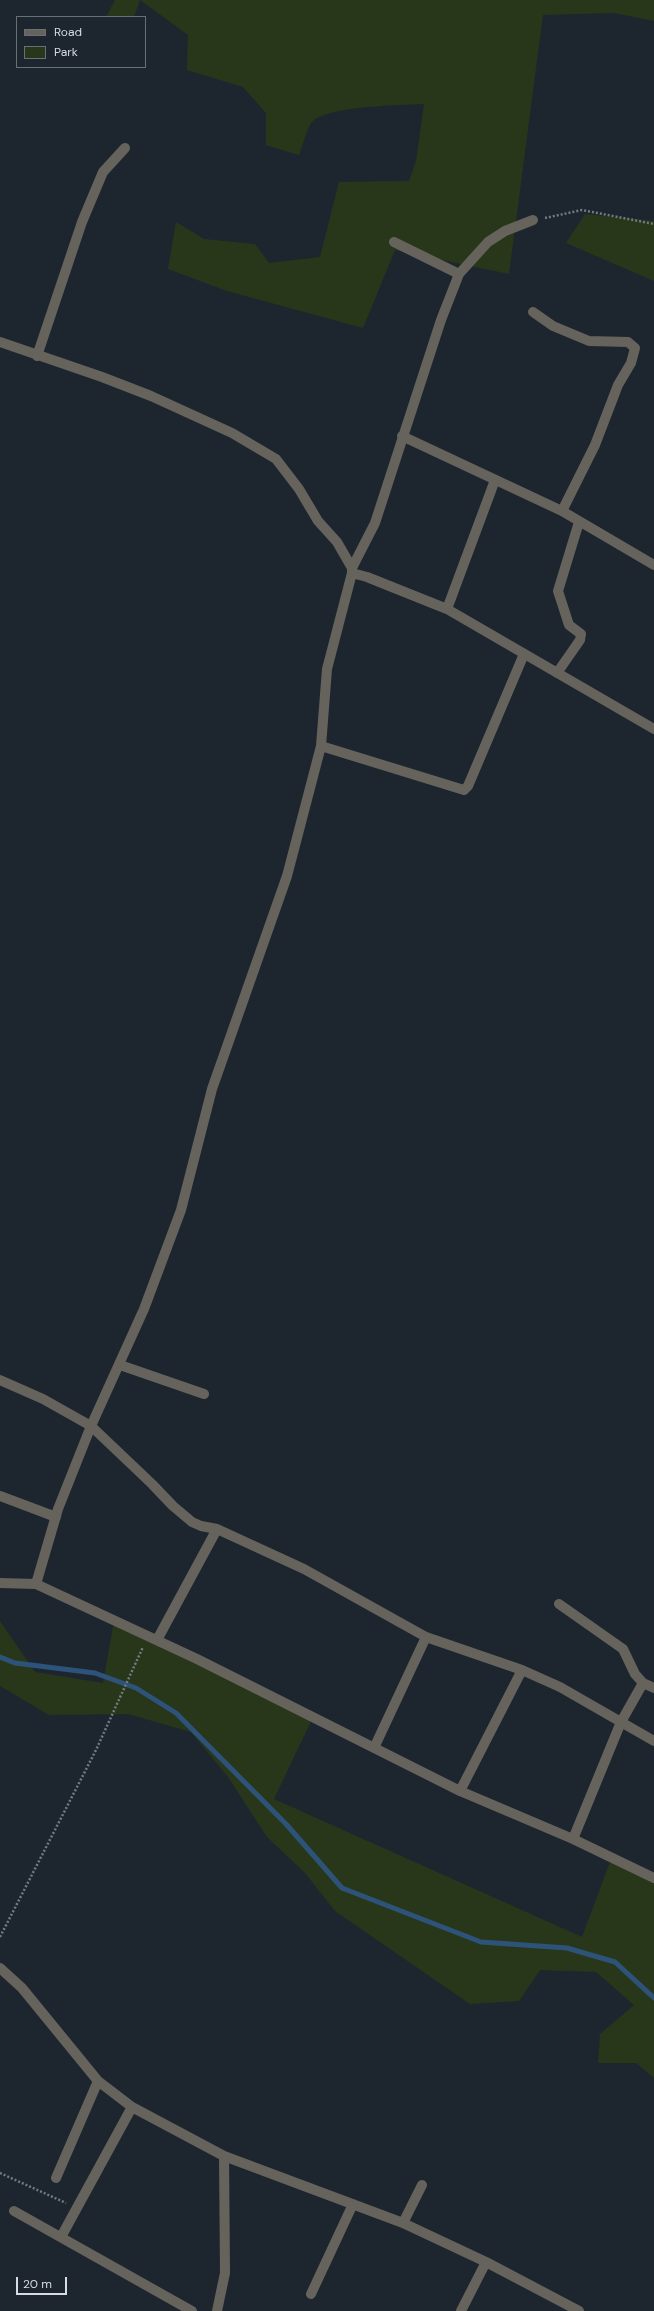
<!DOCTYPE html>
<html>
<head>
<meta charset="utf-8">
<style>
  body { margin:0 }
  #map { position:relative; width:654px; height:2311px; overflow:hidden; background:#1d262f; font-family:"DM Sans",sans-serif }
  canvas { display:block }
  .legend { position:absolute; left:16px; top:16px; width:130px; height:52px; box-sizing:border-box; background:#1d262f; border:1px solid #676f77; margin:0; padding:5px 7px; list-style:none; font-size:12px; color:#d6dce2 }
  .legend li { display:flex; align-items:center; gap:8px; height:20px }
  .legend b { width:20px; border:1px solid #676f77 }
  .scale { position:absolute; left:16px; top:2277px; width:51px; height:18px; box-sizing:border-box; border:2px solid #d6dce2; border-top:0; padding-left:5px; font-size:12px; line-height:14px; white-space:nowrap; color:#d6dce2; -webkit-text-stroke:3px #1d262f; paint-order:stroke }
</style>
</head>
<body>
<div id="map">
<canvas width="654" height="2311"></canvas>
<ul class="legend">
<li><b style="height:5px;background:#66635d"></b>Road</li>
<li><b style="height:11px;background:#28371a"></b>Park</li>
</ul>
<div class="scale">20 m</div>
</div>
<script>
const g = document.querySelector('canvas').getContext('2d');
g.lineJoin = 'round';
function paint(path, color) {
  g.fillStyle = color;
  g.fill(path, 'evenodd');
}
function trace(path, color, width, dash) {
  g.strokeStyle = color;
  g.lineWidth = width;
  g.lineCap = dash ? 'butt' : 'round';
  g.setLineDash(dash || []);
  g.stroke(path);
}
const green = new Path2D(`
  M115 0H654V21L614 13 543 15 509 274 395 250 363 328 227 291 168 269 176 222 204 239 255 244 269 263 320 257 339 182 409 181 416 161 424 104C400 105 329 106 313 121 308 125 302 147 299 155L266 145V113L243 87 187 70 188 35 140 0 134 17H106Z
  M585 214 654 221V281L566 243Z
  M0 1621 35 1672 103 1683 114 1621 313 1717 274 1799 582 1937 610 1862 654 1883V2078L636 2063H598L600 2034 634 2005 596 1972 540 1970 519 2001 470 2004 335 1911 305 1873 267 1837 228 1777 191 1732 128 1714 49 1715 0 1686Z`);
const stream = new Path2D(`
  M0 1657 15 1663 95 1673 136 1688 176 1713 286 1824 342 1888 481 1942 567 1948 615 1962 654 1998`);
const path = new Path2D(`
  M545 218 582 210 654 224
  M0 1937 96 1750 143 1647
  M0 2173 66 2203`);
const minor = new Path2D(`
  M394 242 459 274
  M533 312 553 326 589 341 628 342 635 348 631 363 618 385 595 445 562 511
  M0 342 102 377 151 396 232 433 276 459 299 489 318 521 337 542 352 568V573L327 669 321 746 287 876 212 1089 181 1210 144 1309 91 1426 58 1509 36 1584
  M37 356 82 222 103 172 125 148
  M402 436 562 511 654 565
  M352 568 375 523 441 320 459 274 488 242 505 231 533 220
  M352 573 367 577 447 609 654 729
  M447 609 495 480
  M557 673 580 640 581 634 569 625 558 591 579 522
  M321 746 464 790 468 786 524 654
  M120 1365 204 1394
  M0 1380 43 1399 91 1426 152 1484 173 1506 192 1522 201 1526 217 1529 304 1569 426 1637 522 1670 560 1687 654 1741
  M0 1496 56 1517
  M0 1583 36 1584 197 1659 460 1791 573 1839 654 1878
  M559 1604 623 1649 635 1674 643 1683 621 1722 573 1839
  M157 1640 217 1529
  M643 1683 654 1688
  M374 1748 426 1637
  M460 1791 522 1670
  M0 1968 22 1988 98 2081 132 2107 224 2156 403 2223 486 2262 579 2311
  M56 2178 98 2081
  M14 2211 192 2311
  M403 2223 422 2185
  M61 2237 132 2107
  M311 2294 353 2204
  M217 2311 225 2273 224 2156
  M461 2311 486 2262`);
paint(green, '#28371a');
trace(stream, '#2e537b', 5);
trace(path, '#737a82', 2.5, [2, 2]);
trace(minor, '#66635d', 10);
</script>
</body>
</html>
